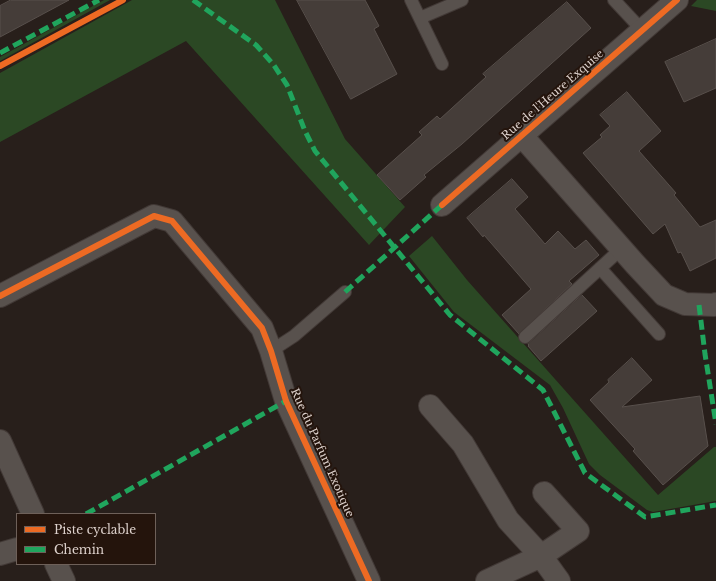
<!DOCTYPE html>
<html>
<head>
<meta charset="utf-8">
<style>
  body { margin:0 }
  #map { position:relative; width:716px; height:581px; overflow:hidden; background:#281f1b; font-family:"Libre Baskerville",serif }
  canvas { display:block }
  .legend { position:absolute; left:16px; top:513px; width:140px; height:52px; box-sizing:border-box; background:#24140c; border:1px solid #6e6059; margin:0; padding:5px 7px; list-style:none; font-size:12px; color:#ddd1cc }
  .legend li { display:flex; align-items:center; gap:8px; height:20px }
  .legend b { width:20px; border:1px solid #6e6059 }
</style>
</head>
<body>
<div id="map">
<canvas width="716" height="581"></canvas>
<ul class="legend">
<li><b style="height:5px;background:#ed6a23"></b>Piste cyclable</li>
<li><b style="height:5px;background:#20a55d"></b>Chemin</li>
</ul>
</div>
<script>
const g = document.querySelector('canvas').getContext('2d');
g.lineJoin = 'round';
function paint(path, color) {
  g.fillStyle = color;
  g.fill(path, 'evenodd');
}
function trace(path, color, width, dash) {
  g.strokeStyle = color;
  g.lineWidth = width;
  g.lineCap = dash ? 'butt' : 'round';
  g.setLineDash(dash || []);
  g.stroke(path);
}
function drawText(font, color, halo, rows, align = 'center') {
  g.font = font + ' "Libre Baskerville",serif';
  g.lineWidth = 4;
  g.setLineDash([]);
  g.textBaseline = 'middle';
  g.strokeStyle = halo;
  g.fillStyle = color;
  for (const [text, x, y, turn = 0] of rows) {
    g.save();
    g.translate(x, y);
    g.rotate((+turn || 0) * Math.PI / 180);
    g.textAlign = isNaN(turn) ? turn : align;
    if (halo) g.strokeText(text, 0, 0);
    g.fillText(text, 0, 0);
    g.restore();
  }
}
const green = new Path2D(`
  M104 0H110L0 61V57Z
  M132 0H275L345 139 405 207 369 245 186 41 0 142V73Z
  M697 0H716V11L691 6Z
  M432 236 467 280 658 495 714 447H716V501L653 512 647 510 600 475 589 464 563 408 550 385 454 312 409 256Z`);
const building = new Path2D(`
  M11 0H69L0 37V6Z
  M297 0H365L379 26 374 29 397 74 351 99Z
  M567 2 591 28 462 144 424 175 426 177 400 200 377 175 422 135 419 132 437 116 440 119 486 77 483 74Z
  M716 39V88L684 102 665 62Z
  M627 92 661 131 639 151 676 193 674 195 700 227 716 220V258L690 271 681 252 678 253 665 224 653 234 583 153 602 137 600 135 610 126 600 115Z
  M512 179 528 197 515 209 545 244 558 231 575 249 586 240 599 255 569 281 572 284 519 334 502 315 531 289 484 235 483 237 467 218Z
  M582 295 597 311 541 361 528 346 529 345 528 344Z
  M632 358 652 380 622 407 700 396 708 446 663 485 633 451 635 449 590 400 609 382 608 380Z`);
const lane = new Path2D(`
  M411 0 442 64
  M614 0 642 30
  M420 18 462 0
  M600 268 659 334
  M525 337 621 249
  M271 351 294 336 345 292`);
const street = new Path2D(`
  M522 136 635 264 664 295 685 304 714 305 716 304
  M442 205 677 0
  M0 296 154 216 172 221 262 328 271 351 286 401 369 581
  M430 406 463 444 508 520 541 556 578 531 544 493
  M0 441 33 514
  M0 554 17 549
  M56 564 64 581
  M487 581 541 556 559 581`);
const quiet = new Path2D(`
  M193 0 256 45 273 64 287 85 305 131 315 151 450 315 543 390 585 473 645 517 716 505
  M0 53 99 0
  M345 292 442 205
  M699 305 705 354 716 424
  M86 514 286 401`);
const cycleway = new Path2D(`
  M0 66 123 0
  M442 205 677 0
  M0 296 154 216 172 221 262 328 271 351 286 401 369 581`);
const streetNames = [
  ["Rue de l'Heure Exquise",553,95,-41],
  ["Rue du Parfum Exotique",322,453,66]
];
paint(green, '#2b4824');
paint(building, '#453d39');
trace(building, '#58504c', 1);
trace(lane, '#423936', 14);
trace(street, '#423936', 24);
trace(lane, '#58514d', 12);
trace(street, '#58514d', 22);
trace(quiet, '#20a55d', 5, [10, 5]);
trace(cycleway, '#ed6a23', 6);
drawText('11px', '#ddd1cc', '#24140c', streetNames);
</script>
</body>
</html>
